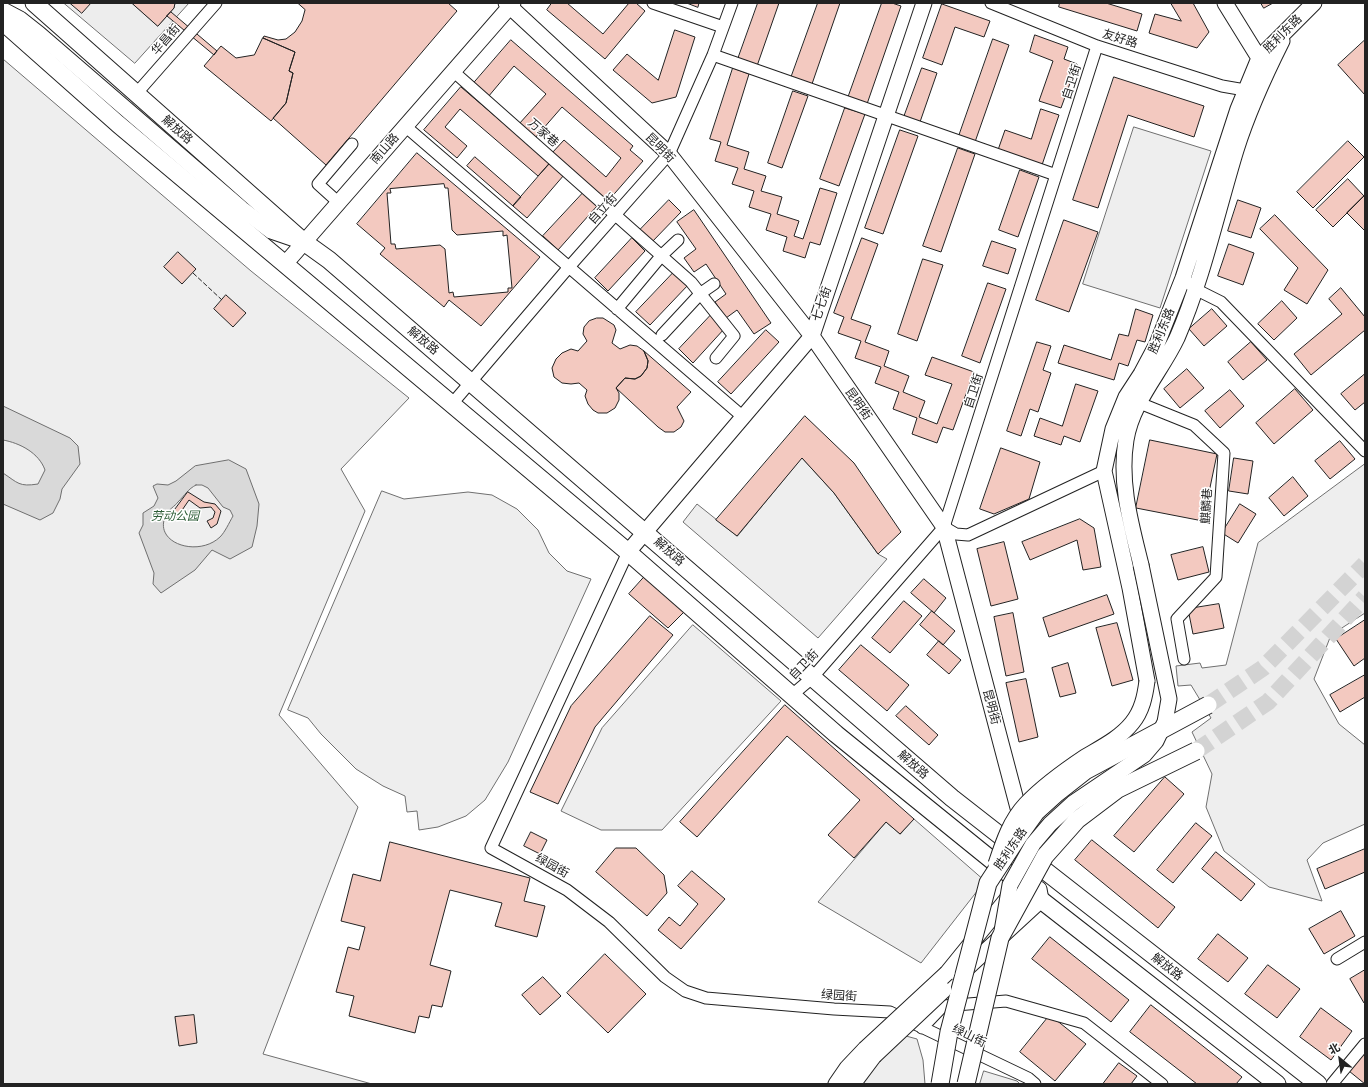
<!DOCTYPE html>
<html>
<head>
<meta charset="utf-8">
<style>
  body { margin:0 }
  #map { position:relative; width:1368px; height:1087px; overflow:hidden; background:#fff; font-family:Lora,"Noto Sans SC",serif }
  canvas { display:block }
  .frame { position:absolute; inset:0; border:4px solid #222; pointer-events:none }
  .north { position:absolute; left:1320px; top:1039px; width:40px; height:40px; -webkit-text-stroke:3px #fff; paint-order:stroke; rotate:331deg; font-size:11px; font-weight:700; line-height:16px; text-align:center; color:#222 }
  .north::after { content:''; display:block; margin:auto; width:14px; height:18px; background:#222; clip-path:polygon(50% 0,100% 100%,50% 72%,0 100%) }
</style>
</head>
<body>
<div id="map">
<canvas width="1368" height="1087"></canvas>
<div class="frame"></div>
<div class="north">北</div>
</div>
<script>
const g = document.querySelector('canvas').getContext('2d');
g.lineJoin = 'round';
function paint(path, color) {
  g.fillStyle = color;
  g.fill(path, 'evenodd');
}
function trace(path, color, width, dash) {
  g.strokeStyle = color;
  g.lineWidth = width;
  g.lineCap = dash ? 'butt' : 'round';
  g.setLineDash(dash || []);
  g.stroke(path);
}
function drawText(font, color, halo, rows, align = 'center') {
  g.font = font + ' Lora,"Noto Sans SC",serif';
  g.lineWidth = 3;
  g.setLineDash([]);
  g.textBaseline = 'middle';
  g.strokeStyle = halo;
  g.fillStyle = color;
  for (const [text, x, y, turn = 0] of rows) {
    g.save();
    g.translate(x, y);
    g.rotate((+turn || 0) * Math.PI / 180);
    g.textAlign = isNaN(turn) ? turn : align;
    if (halo) g.strokeText(text, 0, 0);
    g.fillText(text, 0, 0);
    g.restore();
  }
}
const green = new Path2D(`
  M3 59 251 271 409 398 341 469 365 511 279 715 358 807 263 1054 372 1084H3Z
  M1134 127 1211 151 1160 308 1083 284Z
  M802 458 834 493 878 554 887 559 818 638 683 522 697 504 737 536Z
  M1365 464V613L1331 635 1314 679 1339 724 1365 745V824L1323 843 1307 860 1322 901 1269 887 1224 851 1206 807 1212 774 1192 732 1211 718 1191 685 1178 686 1176 666 1200 663 1202 668 1226 665 1258 543Z
  M382 491 404 499 468 492 492 495 517 509 538 530 549 553 567 571 591 579 508 762 485 800 466 816 438 827 419 830 417 811 407 812 405 796 383 786 356 769 321 734 308 718 288 710Z
  M693 625 781 701 662 830H601L561 811 602 728Z
  M914 819 985 881 921 963 818 902 886 822 900 834Z
  M906 1036 917 1039 923 1060 925 1084H860L877 1055Z
  M984 1071 1017 1081 1020 1084H980Z`);
const parking = new Path2D(`
  M64 3H132L158 26 174 8 175 3H189L135 63Z`);
const water = new Path2D(`
  M3 406 70 438 78 446 80 464 62 489 60 499 53 513 40 520 3 504V473C18 483 19 487 38 484L45 470C39 453 20 443 3 440Z
  M229 460 246 469 259 504 257 526 252 547 230 559 212 550 195 570 161 593 153 584 154 573 139 533 143 525V513L154 506 158 498 153 486 157 484 168 485 176 481 195 466ZM196 485H202L208 488 223 507 230 510 233 516C229 523 225 532 220 537 198 558 152 543 166 515 168 510 175 506 178 502 185 495 188 489 196 485Z`);
const building = new Path2D(`
  M70 3H91L82 13Z
  M132 3H175L174 8 158 26Z
  M298 3H448L457 11 326 165 273 118 286 103 293 73 289 71 295 52 263 38 264 36 278 40 286 39 295 32 302 21 305 10Z
  M552 3H567L603 34 629 3H636L645 11 605 59 547 10Z
  M687 3H699L698 7Z
  M758 3H779L757 66 738 59Z
  M818 3H840L812 84 791 78Z
  M882 3H892L901 6 867 104 848 98Z
  M1060 3H1106L1142 14 1137 31 1059 7Z
  M1171 3H1193L1209 32 1197 48 1149 33 1155 14 1181 21Z
  M1261 3H1273L1264 8Z
  M942 4 990 21 984 37 955 27 942 65 923 58Z
  M171 12 217 51 214 55 167 16Z
  M675 30 695 37 676 97 652 103 613 70 627 54 658 80Z
  M1035 35 1068 47 1064 59 1077 64 1061 108 1039 101 1053 61 1030 52Z
  M263 38 295 52 289 71 293 73 286 103 271 121 204 66 221 46 236 58 254 55Z
  M993 39 1009 45 975 142 959 136Z
  M511 40 633 146 630 150 643 161 608 201 552 153 564 140 606 177 621 158 562 107 535 138 519 124 546 94 514 66 488 97 473 84Z
  M1365 40V95L1338 65Z
  M733 68 749 74 727 145 749 152 744 169 766 176 761 191 782 197 777 214 799 221 794 236 803 239 820 188 837 193 820 245 810 242 805 258 783 251 787 237 766 230 771 214 749 207 754 191 732 184 738 168 715 161 721 142 710 139Z
  M922 68 937 73 920 122 904 117Z
  M1114 77 1204 106 1194 137 1128 115 1098 208 1073 200Z
  M461 87 550 163 538 176 460 109 445 127 467 146 457 158 424 130Z
  M793 91 808 96 782 168 768 163Z
  M845 108 865 114 839 186 820 179Z
  M1041 109 1059 115 1042 165 998 150 1005 130 1031 139Z
  M900 130 918 136 883 234 865 228Z
  M1348 141 1364 157 1313 208 1297 192Z
  M958 148 975 154 941 252 923 246Z
  M417 153 540 257 481 326 449 300 444 307 380 254 385 248 357 224Z
  M475 157 521 197 513 206 467 166Z
  M550 163 564 175 527 218 513 206Z
  M1020 170 1039 177 1018 237 999 230Z
  M1348 179 1364 196 1333 227 1316 210Z
  M444 184 445 188H448L452 230 457 235 503 231V236L507 235 512 288H508V292L454 297 453 292 449 293 445 249 440 245 396 249 395 244H391L387 193H391L390 189Z
  M583 193 597 206 558 250 543 236Z
  M1365 195V230H1364L1347 213Z
  M669 200 681 212 651 243 639 231Z
  M1238 200 1261 208 1251 238 1228 231Z
  M694 210 771 323 754 334 737 310 726 318 715 302 726 294 706 264 694 272 684 258 696 249 677 222Z
  M1275 215 1328 270 1307 304 1284 290 1298 268 1260 229Z
  M1064 220 1098 232 1069 312 1036 300Z
  M632 238 645 251 608 291 595 278Z
  M862 238 878 244 851 319 871 326 865 342 889 351 884 366 909 376 903 392 925 401 919 417 937 424 952 384 925 375 932 357 974 372 953 430 943 427 937 443 912 434 917 418 893 409 899 392 875 383 881 367 855 358 861 341 838 333 844 317 834 313Z
  M992 241 1016 249 1008 274 983 266Z
  M1229 244 1254 253 1243 285 1218 276Z
  M178 252 196 269 182 284 164 267Z
  M923 259 943 265 917 341 898 334Z
  M675 271 689 284 650 325 636 312Z
  M988 283 1006 289 980 363 962 356Z
  M1341 288 1365 317V330L1311 375 1294 354 1342 314 1329 299Z
  M226 295 246 313 233 327 214 309Z
  M1282 301 1297 318 1274 340 1258 324Z
  M1136 309 1153 315 1145 342 1137 340 1128 366 1119 363 1114 380 1058 363 1064 345 1111 360 1119 334 1128 336Z
  M1212 309 1227 326 1204 346 1189 329Z
  M711 315 725 328 693 363 679 349Z
  M597 318H603L614 325 616 330 612 343 620 349 630 345 637 346 644 351 648 361 647 368 641 376 635 379 625 378 616 388 619 393V400L615 408 607 413H598L593 410 588 404 585 396 587 390 579 383 571 384 562 383 554 377 552 368 556 359 562 353 571 349 578 351 587 341 583 334 584 327 589 321Z
  M766 330 779 342 731 394 718 382Z
  M1037 342 1051 346 1043 370 1051 373 1038 412 1030 409 1021 436 1007 431Z
  M1251 342 1267 360 1243 380 1228 362Z
  M644 351 691 392 677 407 684 421 681 427 674 432H665L658 427 616 388 625 378 635 379 641 376 647 368 648 361Z
  M1187 369 1204 388 1180 408 1164 389Z
  M1365 374V402L1355 410 1341 394Z
  M1076 384 1098 391 1080 442 1064 436 1061 445 1034 436 1040 418 1062 426Z
  M1295 389 1313 410 1274 444 1256 423Z
  M1230 390 1244 406 1220 428 1205 411Z
  M805 416 854 463 901 532 878 554 834 493 802 458 737 536 716 520Z
  M1150 440 1217 454 1203 521 1136 508Z
  M1340 441 1355 459 1330 479 1315 461Z
  M1001 448 1040 462 1029 499 994 514 980 509Z
  M1234 458 1253 461 1248 494 1229 491Z
  M1293 477 1308 496 1284 516 1269 498Z
  M188 492 204 502 215 504 221 511 217 524 211 528 207 521 213 518 215 512 211 507 200 508 189 500 176 519 171 515Z
  M1240 504 1256 514 1238 543 1222 533Z
  M1080 519 1094 528 1101 567 1083 570 1077 540 1030 560 1022 542Z
  M1004 542 1018 599 991 606 977 549Z
  M1203 547 1209 572 1178 580 1171 555Z
  M647 574 686 610 668 628 629 594Z
  M924 579 946 598 934 613 911 593Z
  M1107 595 1114 614 1049 637 1043 618Z
  M904 601 922 616 890 653 872 638Z
  M1219 604 1224 628 1193 634 1188 609Z
  M932 611 955 631 943 645 920 625Z
  M1013 613 1024 672 1006 676 994 617Z
  M650 616 673 635 595 727 558 804 530 792 571 706Z
  M1365 620V658L1354 666 1336 639Z
  M1117 623 1133 680 1112 686 1096 628Z
  M939 641 961 660 949 674 927 655Z
  M861 645 909 685 887 711 839 670Z
  M1068 663 1076 693 1060 697 1052 668Z
  M1365 675V697L1340 712 1330 695Z
  M1026 679 1038 737 1019 742 1006 683Z
  M785 705 914 819 900 834 886 822 854 858 828 835 860 800 787 736 697 837 680 822Z
  M906 706 938 735 929 745 896 716Z
  M1165 777 1184 794 1134 852 1114 836Z
  M1196 823 1212 836 1173 883 1157 870Z
  M531 832 547 840 540 854 524 846Z
  M1092 840 1175 907 1158 928 1075 860Z
  M390 842 530 878 524 901 545 906 537 937 495 926 502 903 450 890 430 965 451 971 442 1007 432 1005 429 1018 419 1016 415 1033 349 1016 354 996 336 992 348 947 359 950 365 927 341 921 353 874 380 881Z
  M616 848H636L664 875 667 893 647 916 596 872Z
  M1365 849V872L1325 889 1317 869Z
  M1216 852 1255 884 1241 901 1202 869Z
  M692 871 725 899 681 949 658 930 669 917 680 926 698 904 678 886Z
  M1341 911 1355 936 1324 954 1309 929Z
  M1218 934 1248 958 1228 982 1198 959Z
  M1050 937 1129 1000 1111 1022 1032 959Z
  M605 954 646 994 608 1033 567 993Z
  M1268 965 1300 989 1277 1018 1245 994Z
  M1365 970V1002L1364 1003 1350 979Z
  M543 977 561 996 540 1015 522 995Z
  M1151 1005 1242 1077 1236 1084H1197L1130 1032Z
  M1321 1008 1352 1031 1331 1060 1300 1037Z
  M194 1015 197 1043 179 1046 175 1017Z
  M1050 1015 1086 1044 1055 1081 1020 1052Z
  M1365 1050V1084L1349 1071Z
  M1119 1063 1137 1076 1131 1084H1103Z`);
const primaryTunnel = new Path2D(`
  M1208 705 1263 668 1365 564
  M1196 751 1268 702 1365 597`);
const street = new Path2D(`
  M653 3 723 27
  M991 3 1097 46 1222 86 1245 90
  M713 55 1056 175
  M454 72 691 282 734 336 716 358
  M136 94 216 3
  M405 126 742 416
  M339 203 318 184 352 144
  M1183 278 1195 289 1221 302 1365 451
  M617 309 662 255 678 240
  M662 335 701 293 714 284
  M1132 400 1194 425 1224 453 1216 577 1177 619 1184 659
  M451 405 569 267 669 154 713 55 732 3
  M944 527 956 534 968 535 1104 471
  M628 552 491 848 567 890 609 922 665 977 685 991 706 998 834 1009 890 1012 1028 1078 1035 1084
  M792 695 812 678 944 527 1097 46
  M1337 959 1365 942
  M922 1028 943 1006 1006 1001 1084 1023 1162 1084
  M1332 1084 1365 1044`);
const secondary = new Path2D(`
  M506 3 669 154 812 336 944 527 1022 823
  M1225 3 1259 58
  M3 10 20 19 39 34 242 209 271 231 303 242
  M285 264 513 3
  M628 552 812 336 924 3
  M1141 565C1131 524 1119 483 1126 440 1132 402 1161 372 1177 338 1203 278 1217 212 1236 150 1248 112 1264 77 1282 41
  M1147 681 1130 588 1104 471 1113 429 1126 397 1141 374 1157 344 1183 278 1238 109 1259 58 1314 3
  M947 973 1011 894
  M952 982 1041 900 1039 889
  M836 1084 847 1068 865 1049
  M853 1084 874 1056`);
const primary = new Path2D(`
  M34 3 304 242 329 260 952 798 1318 1084
  M3 22 118 124 628 552 836 734 1041 900 1277 1084`);
const secondaryBridge = new Path2D(`
  M996 864C1003 843 1010 821 1026 804 1043 786 1064 771 1085 757 1102 747 1120 738 1132 723 1142 711 1145 696 1147 681
  M1002 931 1010 885 1033 844 1050 824 1073 803 1144 755 1156 741 1165 722 1169 699 1141 565
  M865 1049 947 973
  M874 1056 944 990`);
const primaryBridge = new Path2D(`
  M940 1084 949 1032 988 883 1018 837 1036 812 1057 793 1085 771 1208 705
  M966 1084 1000 938 1045 856 1077 820 1118 789 1196 751`);
const fence = new Path2D(`
  M193 273 222 300`);
const streetNames = [
  ["胜利东路",1283,34,-45],
  ["友好路",1120,39,17],
  ["华昌街",166,40,-49],
  ["自卫街",1072,82,-72],
  ["解放路",177,130,41],
  ["万家巷",543,133,41],
  ["昆明街",660,148,45],
  ["南山路",385,149,-49],
  ["自立街",603,209,-48],
  ["七七街",822,304,-71],
  ["胜利东路",1162,331,-67],
  ["解放路",423,341,40],
  ["自卫街",974,391,-72],
  ["昆明街",858,404,55],
  ["麒麟巷",1207,506,-86],
  ["解放路",669,552,41],
  ["自卫街",804,665,-46],
  ["昆明街",991,707,75],
  ["解放路",913,765,41],
  ["胜利东路",1011,849,-56],
  ["绿园街",552,866,29],
  ["解放路",1167,967,38],
  ["绿园街",839,996,4],
  ["绿山街",969,1036,26]
];
const parkNames = [
  ["劳动公园",175,517]
];
paint(green, '#eee');
trace(green, '#6f6f6f', 1);
paint(parking, '#ededed');
trace(parking, '#6f6f6f', 1);
paint(water, '#d9d9d9');
trace(water, '#6f6f6f', 1);
paint(building, '#f3c9c0');
trace(building, '#222', 1);
trace(primaryTunnel, '#d3d3d3', 17, [17, 8]);
trace(street, '#222', 13);
trace(secondary, '#222', 17);
trace(primary, '#222', 19);
trace(street, '#fff', 11);
trace(secondary, '#fff', 15);
trace(primary, '#fff', 17);
trace(secondaryBridge, '#222', 17, []);
trace(primaryBridge, '#222', 19, []);
trace(secondaryBridge, '#fff', 15);
trace(primaryBridge, '#fff', 17);
trace(fence, '#222', 1, [5, 2]);
drawText('12px', '#222', '#fff', streetNames);
drawText('italic 12px', '#2f5e38', '#fff', parkNames);
</script>
</body>
</html>
